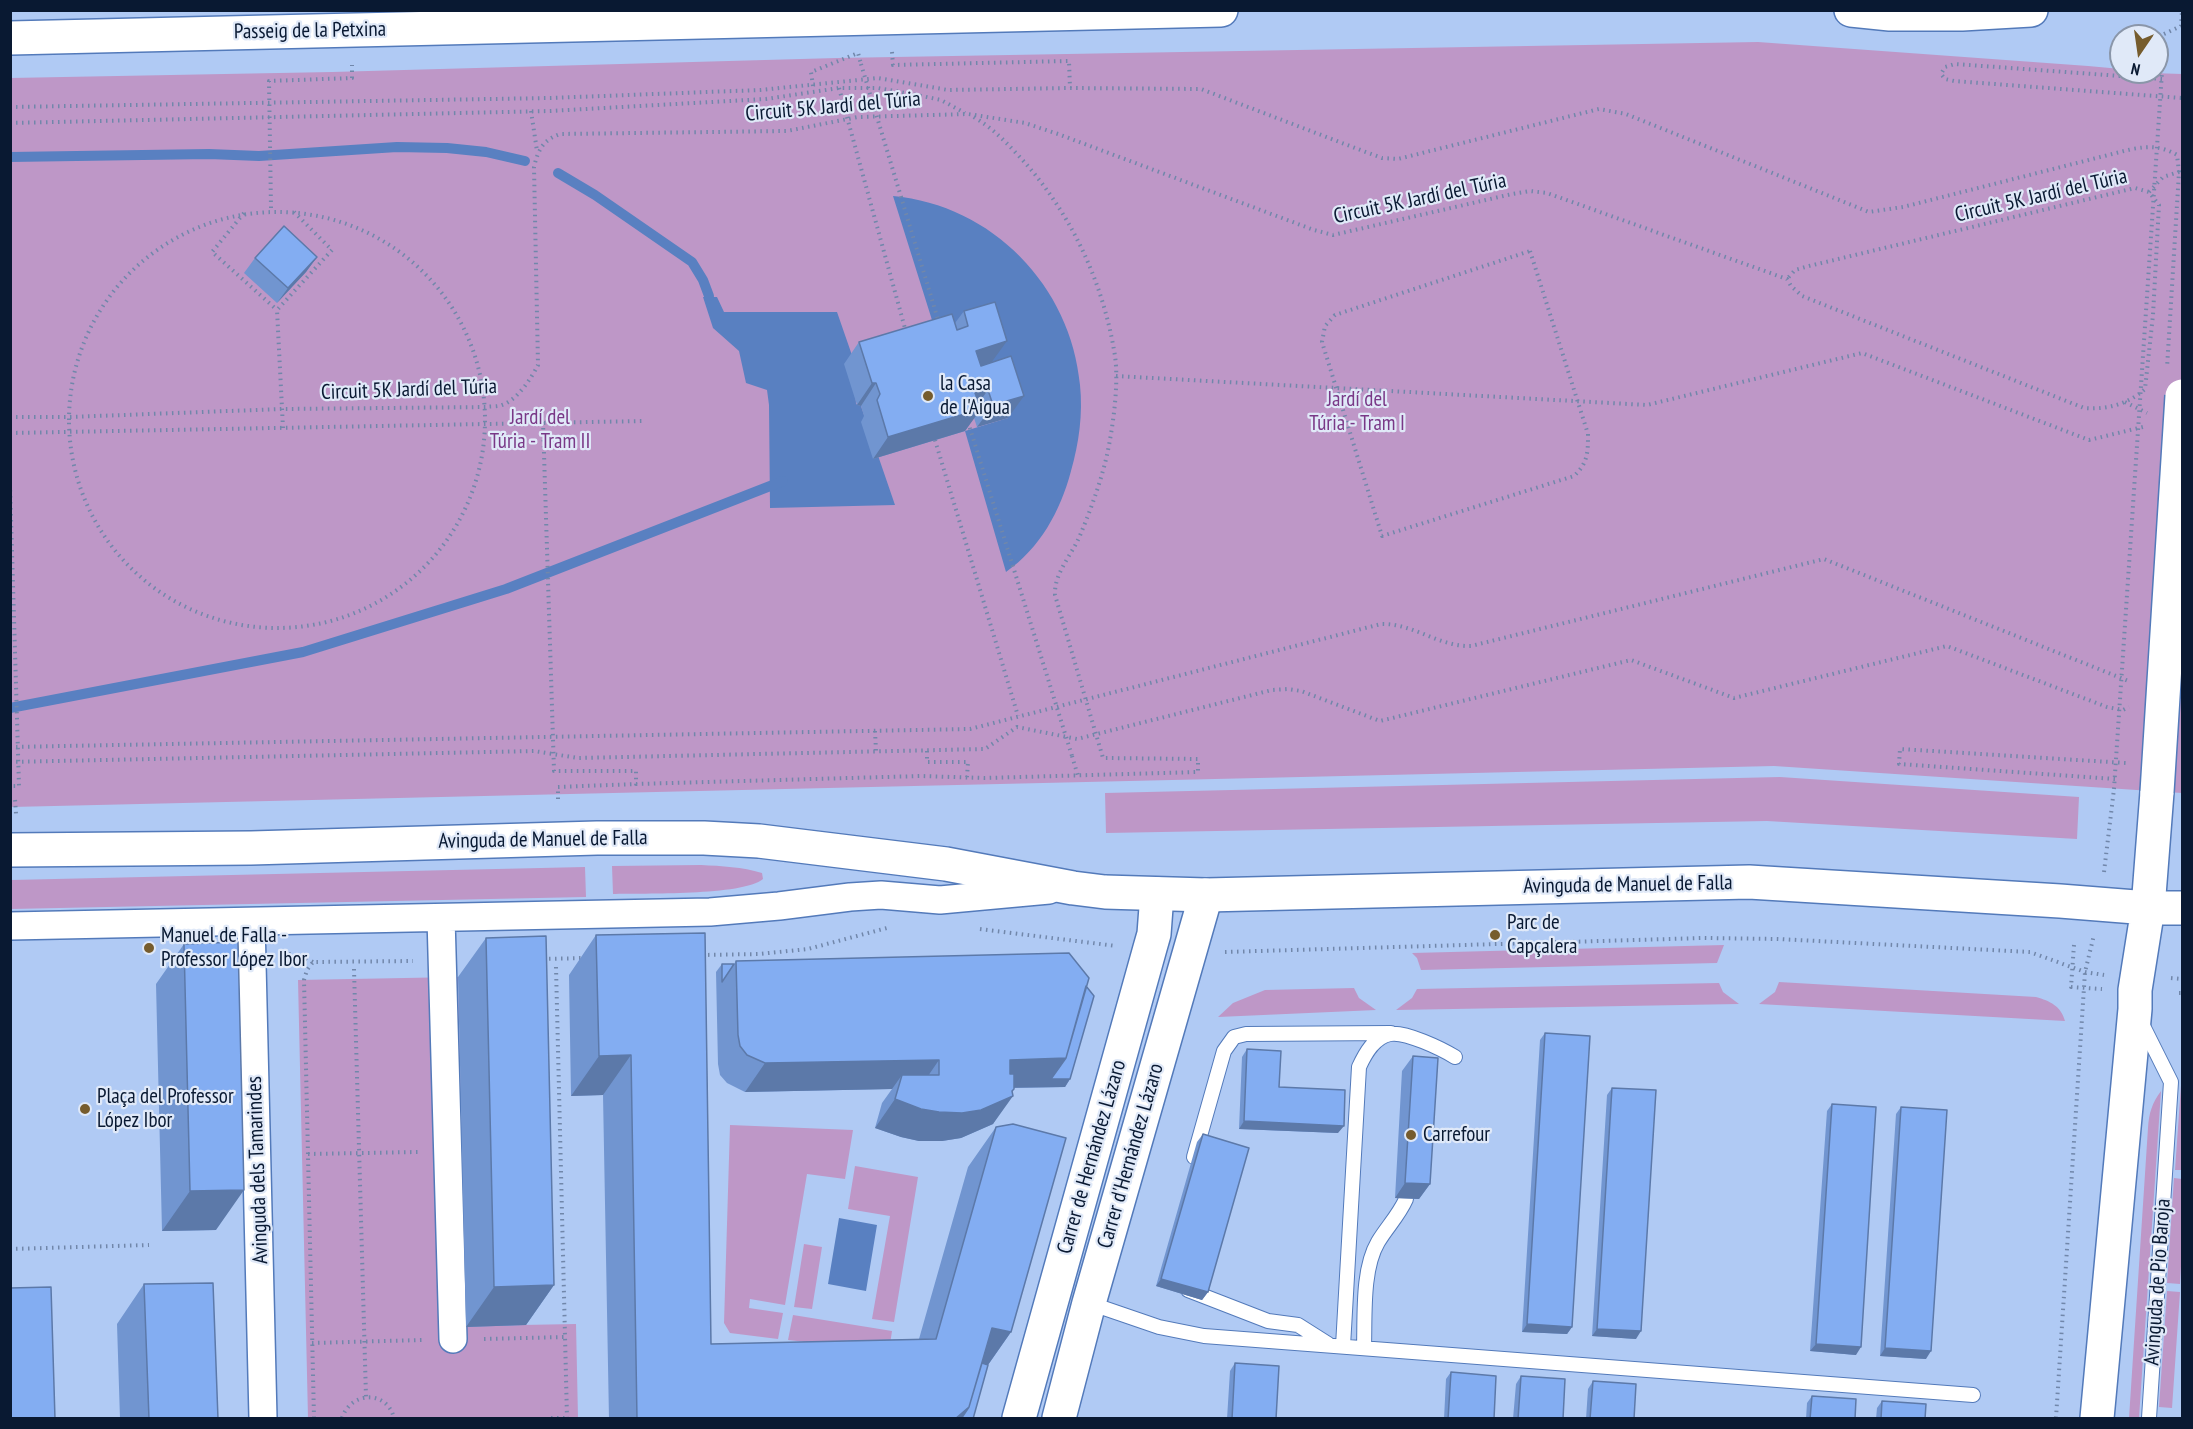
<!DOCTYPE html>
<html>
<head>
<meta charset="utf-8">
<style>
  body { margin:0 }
  #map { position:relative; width:2193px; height:1429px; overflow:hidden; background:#b0caf4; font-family:"PT Sans Narrow",sans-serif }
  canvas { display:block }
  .frame { position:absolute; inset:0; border:12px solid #091932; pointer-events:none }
  .north { position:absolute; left:2109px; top:24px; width:60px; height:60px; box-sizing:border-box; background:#e0e9f8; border:2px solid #8a96a9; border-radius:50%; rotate:193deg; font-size:16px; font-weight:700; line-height:24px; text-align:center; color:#091932 }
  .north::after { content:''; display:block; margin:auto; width:21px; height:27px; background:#765c2d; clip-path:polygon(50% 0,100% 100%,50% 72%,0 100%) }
</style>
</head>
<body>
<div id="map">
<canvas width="2193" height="1429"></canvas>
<div class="frame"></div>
<div class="north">N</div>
</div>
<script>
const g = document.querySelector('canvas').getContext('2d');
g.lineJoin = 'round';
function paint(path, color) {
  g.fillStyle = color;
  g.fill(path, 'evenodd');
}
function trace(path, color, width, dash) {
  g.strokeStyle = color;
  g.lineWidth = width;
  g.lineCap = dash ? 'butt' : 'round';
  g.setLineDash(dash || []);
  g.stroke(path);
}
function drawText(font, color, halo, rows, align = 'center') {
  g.font = font + ' "PT Sans Narrow",sans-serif';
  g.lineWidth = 4.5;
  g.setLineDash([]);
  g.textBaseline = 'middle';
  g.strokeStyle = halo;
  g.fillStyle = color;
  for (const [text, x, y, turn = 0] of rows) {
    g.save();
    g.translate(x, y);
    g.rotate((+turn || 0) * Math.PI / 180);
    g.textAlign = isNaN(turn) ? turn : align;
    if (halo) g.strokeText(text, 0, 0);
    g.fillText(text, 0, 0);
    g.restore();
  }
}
const green = new Path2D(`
  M1758 42 2088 66 2121 69V72L2182 74V793L1774 766 11 807 10 78 332 72 837 58Z
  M1780 777 2079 797 2077 839 1767 821 1106 833 1105 793Z
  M701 865C722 866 742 867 762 873L763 879C743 896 642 893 613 894L612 866Z
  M585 867 586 897 11 909V880Z
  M1724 945 1717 963 1421 970 1417 958 1412 953Z
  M458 977 466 1326 576 1324 578 1418H308L298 980Z
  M1779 982 2036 997C2050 1001 2061 1006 2065 1021L1759 1004 1775 992Z
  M1719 983 1723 992 1739 1004 1396 1010 1412 998 1417 989Z
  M1354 988 1359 998 1376 1010 1218 1017 1233 1003 1265 990Z
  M2182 1071V1170H2175Z
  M2161 1091 2139 1418H2129L2148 1128C2149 1113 2152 1103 2161 1091Z
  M730 1125 853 1130 845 1179 807 1174 785 1305 750 1299 749 1308 783 1313 778 1339 730 1333 724 1323Z
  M855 1166 918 1177 894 1322 872 1319 890 1216 848 1209Z
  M2174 1178 2182 1179V1248L2180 1284 2167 1283Z
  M804 1244 822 1247 812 1309 794 1307Z
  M2167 1291 2180 1292 2172 1408 2159 1407Z
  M793 1315 892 1331 889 1351 788 1340Z`);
const water = new Path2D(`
  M893 196C992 205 1071 286 1080 385 1083 414 1079 443 1071 471 1060 512 1040 548 1006 572L965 431 1008 418 937 336Z
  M703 297H717L724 312H837L854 361 856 404 861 406 895 505 770 508 769 405 767 390 746 383 739 351 713 328Z
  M839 1218 877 1225 866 1291 828 1284Z`);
const stream = new Path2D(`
  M10 157 209 154 259 156 397 147 447 148 486 152 525 161
  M558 173 595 195 692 262 703 280 709 296
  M10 708 303 652 506 589 783 481`);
const path = new Path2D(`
  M2164 34 2181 26 2182 10
  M892 52 893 65 1069 61 1070 88
  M2162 79 1955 64 1945 67 1941 74 1945 79 1954 81 2182 98
  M813 86 811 72 858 53 861 64
  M839 88 906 332
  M10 107 550 98 760 90 878 78 948 90 1070 88 1201 89 1363 151 1382 158 1398 159 1599 109 1626 114 1869 212 1903 207 2132 149C2150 146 2161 146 2177 155L2179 172 2167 368
  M531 111 537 151
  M10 123 550 111 766 99 839 88H878L917 95 941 100 965 113
  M2149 192 2163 177 2182 171
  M271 208 269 81 352 78V65
  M69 420a208 208 0 1 1 416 0a208 208 0 1 1-416 0Z
  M244 213 212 252 277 310
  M1530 251 1588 434C1588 452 1588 463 1574 476L1382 536 1322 342 1325 326 1335 315Z
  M1116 376 1647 405 1862 353 2089 440 2147 426
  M2125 402 2147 413
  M10 417H70L282 409 487 407C491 406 497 407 502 405 517 400 531 379 538 365L534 167C538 150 543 140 560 134L787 131 858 117 968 114 1025 123 1058 134 1314 230 1333 235 1512 194 1530 191 1547 193 1787 279 1791 286 1802 296 2084 408C2107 410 2128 404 2145 389L2153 315 2159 205 2149 192 2135 188 1809 266 1795 270 1787 279
  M543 422 554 771H636V784L921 776 985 778 1198 772V759L1103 758 1055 595C1054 572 1073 554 1081 533 1091 509 1101 481 1107 455 1113 427 1119 384 1115 356 1103 280 1069 209 1017 154 1002 138 991 127 972 116
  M283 428 277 310 332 250 294 212
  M10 433 644 421
  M935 440 1018 716
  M10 484 19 786H10
  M875 731 876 751
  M10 747 970 729 1381 624C1413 623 1439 647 1471 646L1824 559 2131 682
  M927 751V762H968L967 777
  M1072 756 1078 776
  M10 762 534 751 578 758 985 749 1017 727 1077 739 1272 690 1288 689 1301 691 1380 721 1631 660 1734 698 1947 646 2107 707 2123 710 2129 707
  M2115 779 1899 764 1900 749 2126 763
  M10 799H15L16 814
  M558 799V787L636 784
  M2104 872 2114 789
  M980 929 1116 946
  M2074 945 2071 987 2102 989
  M1225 952 1703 938 1778 939 2030 952 2085 972 2104 975
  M289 954 301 956 313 962
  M702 955 759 954 808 949 887 928
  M543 959 584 958
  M556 967 567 1418
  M354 969 366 1397
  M2171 978 2182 979
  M2179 993H2182
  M308 1154 418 1152
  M10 1249 149 1245
  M484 1339 565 1337
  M312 1343 422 1340
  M314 1418 304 980 307 970 313 962 413 961
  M342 1418C351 1391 387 1390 394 1418
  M551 1418H567
  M2056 1418 2085 972 2094 935`);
const lane = new Path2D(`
  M2141 1022 2171 1082 2149 1418
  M1194 1157 1224 1051 1234 1037 1246 1034 1391 1033
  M1188 1290 1268 1321 1298 1325 1328 1344
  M1089 1303 1159 1327 1204 1336 1973 1395
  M1343 1346 1359 1067C1365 1054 1374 1037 1390 1034 1405 1031 1442 1049 1455 1057
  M1364 1347C1365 1315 1362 1269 1378 1242 1387 1227 1399 1215 1406 1199`);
const street = new Path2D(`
  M441 918 453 1339
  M251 922 263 1418
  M10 926 710 912 779 906 850 897 881 895 940 900 1049 890`);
const secondary = new Path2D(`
  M1851 10 1890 14H1962L2031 10
  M1019 1418 1150 948 1154 934 1157 894
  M1059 1418 1089 1303 1206 895`);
const primary = new Path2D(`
  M10 38 1221 10
  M10 850 251 848 597 838H704L759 841 946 864 1073 888 1105 892 1206 895 1749 882 2060 901 2148 908H2182
  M2097 1418 2135 1009V990L2148 908 2157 792`);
const pathBridge = new Path2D(`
  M861 64 939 323
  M968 422 1072 756
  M2114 789 2162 72`);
const primaryBridge = new Path2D(`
  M2157 792 2182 396`);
const wall = new Path2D(`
  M317 257 306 272 277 303 244 273 255 258Z
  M964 311 992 362 1008 418 977 427 974 418 965 431 873 459 861 422 864 416 861 406 857 405 844 364 859 342 955 323Z
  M705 933 711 1344 919 1339 968 1167 996 1127 1011 1332 988 1365 973 1419H609L603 1095 571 1096 569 975 596 935Z
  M486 938 554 1285 526 1325 466 1327 458 977Z
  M184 944 216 1230 162 1231 156 984Z
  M736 961 1086 986 1070 1079 1065 1087 1014 1088 993 1124 961 1138 942 1141H919L901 1137 875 1128 882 1103 892 1089 745 1092 727 1083 720 1075 718 1064 716 972 722 964H734Z
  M1545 1033 1572 1327 1567 1334 1522 1332 1540 1040Z
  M1247 1049 1279 1087 1338 1133 1239 1129 1242 1057Z
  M1413 1056 1430 1184 1419 1199 1395 1198 1402 1071Z
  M1612 1088 1636 1339 1592 1336 1607 1095Z
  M1832 1104 1856 1355 1810 1351 1827 1111Z
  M1901 1107 1926 1359 1880 1356 1896 1114Z
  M1203 1134 1208 1292 1202 1300 1156 1286 1197 1142Z
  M144 1284 218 1419H120L117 1324Z
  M1235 1363 1276 1419H1227L1230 1371Z
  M1451 1372 1494 1419H1444L1446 1379Z
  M1521 1376 1563 1419H1513L1516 1384Z
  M1593 1381 1634 1419H1586L1588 1389Z
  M1812 1396 1855 1419H1806L1807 1403Z
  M1882 1401 1925 1419H1876L1877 1408Z`);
const shadedWall = new Path2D(`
  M317 257 306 272 277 303 288 288Z
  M1007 341 991 363 961 373 976 351Z
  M872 383H876L861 406 857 405Z
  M988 390 972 412 981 409 965 431 873 459 888 437 975 393Z
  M1024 396 1008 418 977 427 993 405Z
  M631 1055 603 1095 571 1096 599 1056Z
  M1066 1058 1070 1079 1065 1087 990 1088 1010 1060Z
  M939 1060 919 1089 902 1075 892 1089 745 1092 765 1063Z
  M1014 1089 1008 1098 1013 1096 993 1124 961 1138 942 1141H919L901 1137 875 1128 895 1099 1012 1091Z
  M1244 1121 1344 1126 1338 1133 1239 1129Z
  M1405 1183 1430 1184 1419 1199 1395 1198Z
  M244 1190 216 1230 162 1231 190 1191Z
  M1161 1279 1208 1292 1202 1300 1156 1286Z
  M554 1285 526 1325 466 1327 494 1287Z
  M1527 1324 1572 1327 1567 1334 1522 1332Z
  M992 1328 1011 1332 983 1372 967 1368Z
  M1597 1329 1641 1331 1636 1339 1592 1336Z
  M1816 1344 1861 1347 1856 1355 1810 1351Z
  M1885 1348 1931 1351 1926 1359 1880 1356Z
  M969 1407 961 1419H955Z`);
const building = new Path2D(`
  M284 226 317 257 288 288 255 258Z
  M995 302 1007 341 976 351 981 366 1011 356 1024 396 993 405 988 390 975 393 981 409 888 437 877 400 880 394 876 383H872L859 342 952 314 957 330 968 326 964 311Z
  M705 933 711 1344 936 1339 996 1127 1013 1124 1066 1138 1011 1332 992 1328 969 1407 955 1419H637L631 1055 599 1056 596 935Z
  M546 936 554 1285 494 1287 486 938Z
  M238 942 244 1190 190 1191 184 944Z
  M1069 953 1089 978 1066 1058 1010 1060V1074H1014V1089L1012 1091 1013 1096 981 1110 962 1113 939 1112 921 1109 895 1099 902 1075H939V1060L765 1063 747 1055 740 1046 738 1035 736 961Z
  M722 964H734L722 982Z
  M1086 986 1094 996 1070 1079H1051L1066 1058Z
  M1545 1033 1590 1036 1572 1327 1527 1324Z
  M1247 1049 1281 1051 1279 1087 1345 1090 1344 1126 1244 1121Z
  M1413 1056 1438 1058 1430 1184 1405 1183Z
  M1612 1088 1656 1090 1641 1331 1597 1329Z
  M1832 1104 1876 1107 1861 1347 1816 1344Z
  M1901 1107 1947 1110 1931 1351 1885 1348Z
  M1203 1134 1249 1148 1208 1292 1161 1279Z
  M213 1283 218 1419H149L144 1284Z
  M51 1287 55 1419H10V1288Z
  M982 1363 988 1365 973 1419H961L969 1407Z
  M1235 1363 1279 1366 1276 1419H1232Z
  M1451 1372 1496 1376 1494 1419H1448Z
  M1521 1376 1565 1379 1563 1419H1518Z
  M1593 1381 1636 1384 1634 1419H1590Z
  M1812 1396 1856 1399 1855 1419H1810Z
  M1882 1401 1926 1404 1925 1419H1881Z`);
const markers = [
  [928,396,6,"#765c2d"],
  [1495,935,6,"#765c2d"],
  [149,948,6,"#765c2d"],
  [85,1109,6,"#765c2d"],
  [1411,1135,6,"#765c2d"]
];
const streetNames = [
  ["Passeig de la Petxina",310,31,-1],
  ["Circuit 5K Jardí del Túria",833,107,-5],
  ["Circuit 5K Jardí del Túria",2041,196,-13],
  ["Circuit 5K Jardí del Túria",1420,199,-12],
  ["Circuit 5K Jardí del Túria",409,390,-2],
  ["Avinguda de Manuel de Falla",543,840,-1],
  ["Avinguda de Manuel de Falla",1628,885,-1],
  ["Carrer d'Hernández Lázaro",1131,1156,-74],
  ["Carrer de Hernández Lázaro",1092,1157,-74],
  ["Avinguda dels Tamarindes",258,1170,-92],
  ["Avinguda de Pio Baroja",2158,1282,-86]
];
const poiNames = [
  ["la Casa",940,384],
  ["de l'Aigua",940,408],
  ["Parc de",1507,923],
  ["Capçalera",1507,947],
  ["Manuel de Falla -",161,936],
  ["Professor López Ibor",161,960],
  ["Plaça del Professor",97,1097],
  ["López Ibor",97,1121],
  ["Carrefour",1423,1135]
];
const parkNames = [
  ["Jardí del",1357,400],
  ["Túria - Tram I",1357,424],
  ["Jardí del",540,418],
  ["Túria - Tram II",540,442]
];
paint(green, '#be97c7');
paint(water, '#5980c1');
trace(stream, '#5980c1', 10);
trace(lane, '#537aba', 16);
trace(street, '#537aba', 30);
trace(secondary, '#537aba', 36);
trace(primary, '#537aba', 36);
trace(path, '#7187aa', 4, [1.5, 4.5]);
trace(lane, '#fff', 14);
trace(street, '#fff', 27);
trace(secondary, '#fff', 33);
trace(primary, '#fff', 33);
trace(primaryBridge, '#537aba', 36, []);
trace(pathBridge, '#7187aa', 4, [1.5, 4.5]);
trace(primaryBridge, '#fff', 33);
paint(wall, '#7195d0');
paint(shadedWall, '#5c79a9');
paint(building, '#83adf2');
trace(building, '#5c79a9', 1.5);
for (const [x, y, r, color] of markers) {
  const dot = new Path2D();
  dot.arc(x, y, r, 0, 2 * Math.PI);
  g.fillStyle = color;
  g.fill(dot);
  trace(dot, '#e0e9f8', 2);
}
drawText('21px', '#091932', '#e0e9f8', streetNames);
drawText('21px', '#091932', '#e0e9f8', poiNames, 'left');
drawText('21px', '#793887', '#e0e9f8', parkNames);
</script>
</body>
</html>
